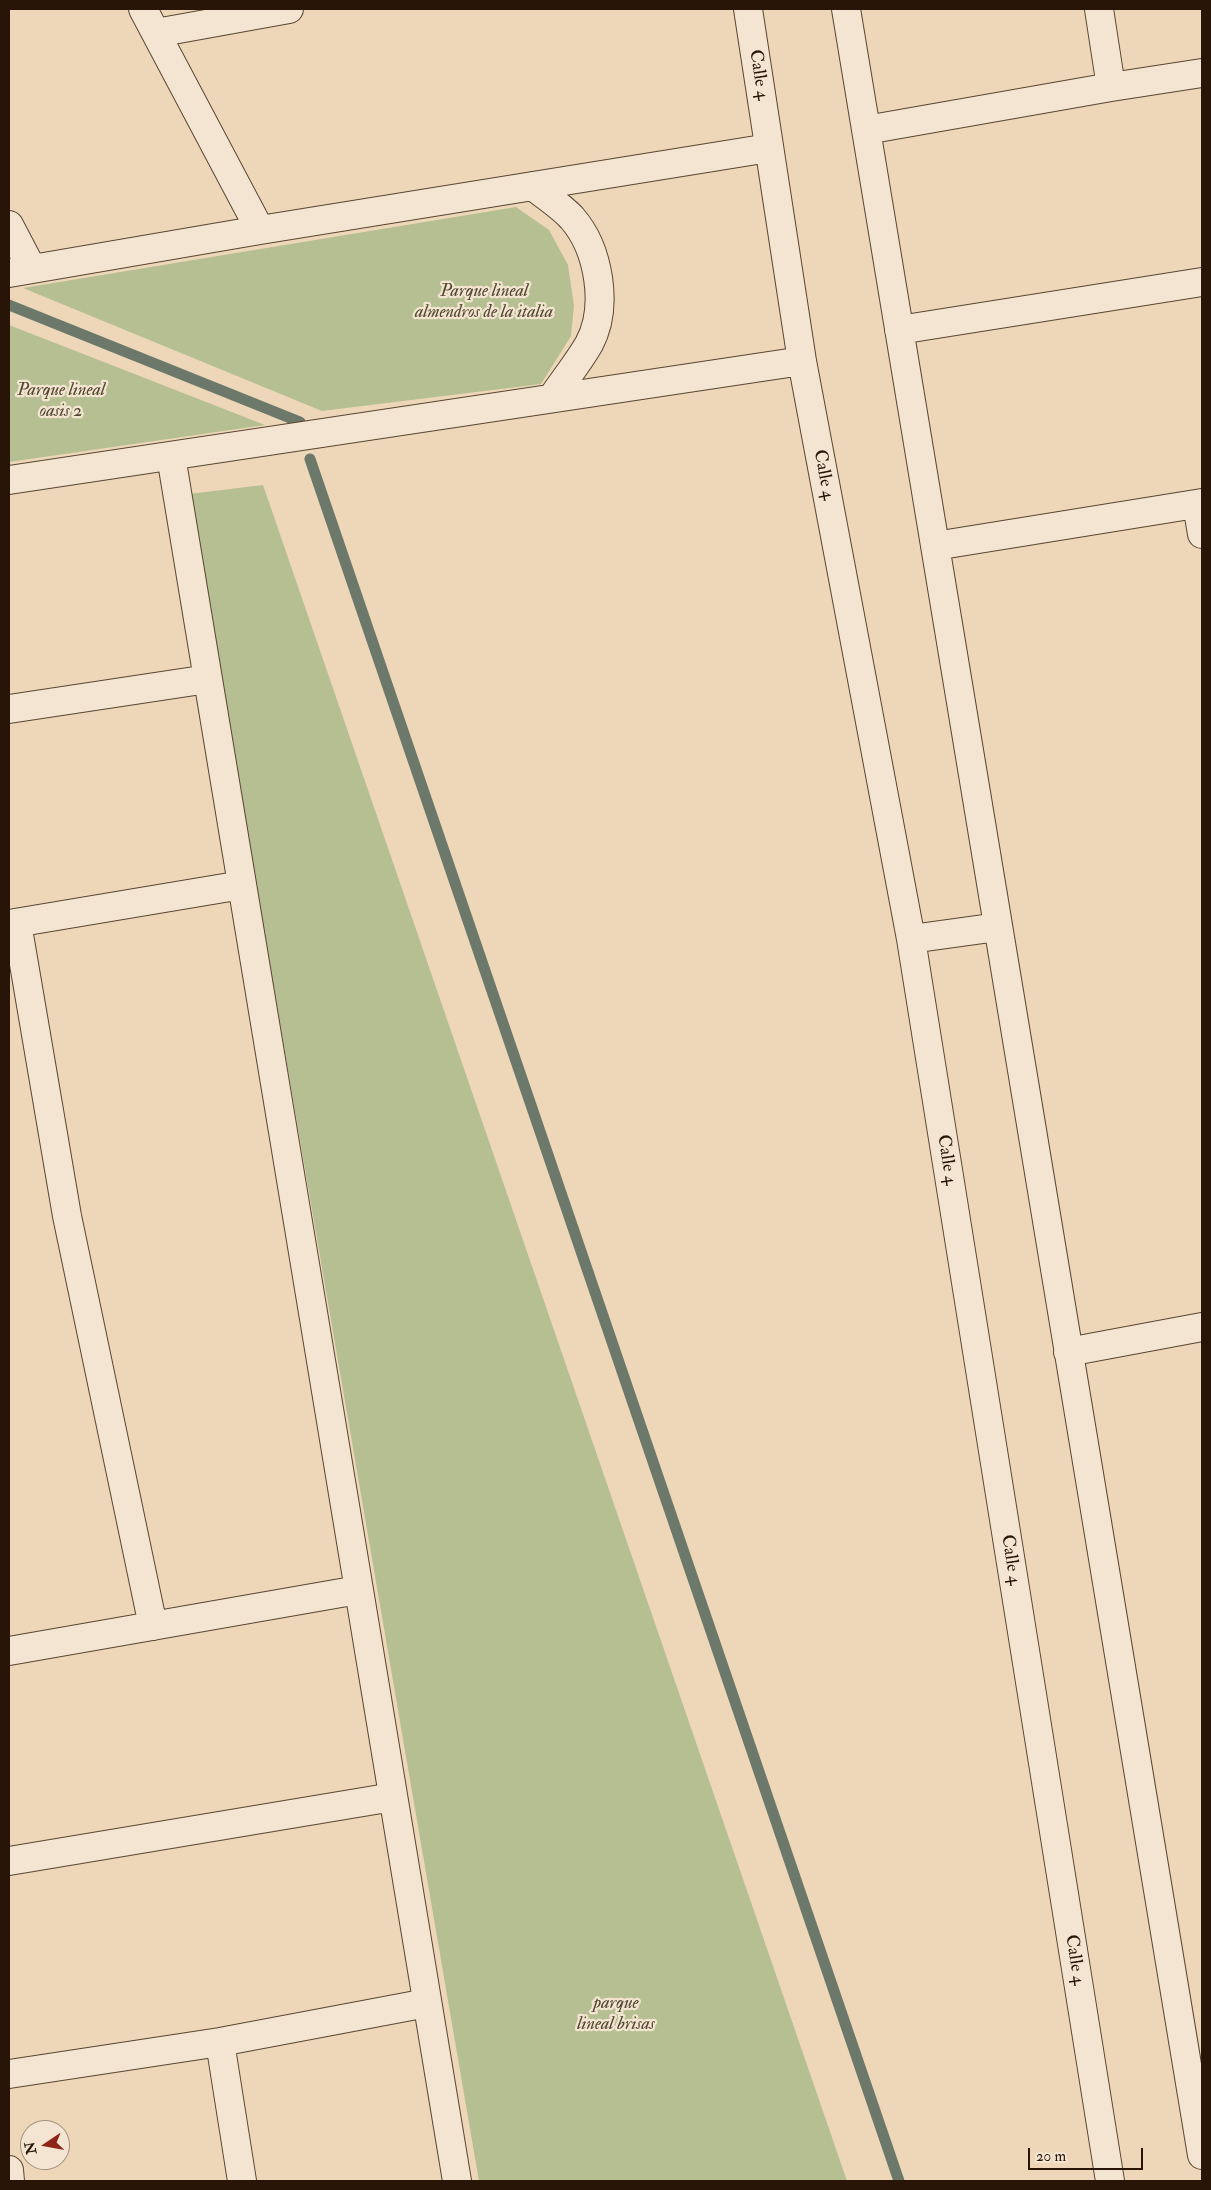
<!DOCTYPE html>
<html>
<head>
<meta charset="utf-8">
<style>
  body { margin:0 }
  #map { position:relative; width:1211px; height:2190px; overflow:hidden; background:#edd7b8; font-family:"IM FELL Double Pica",serif }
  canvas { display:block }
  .frame { position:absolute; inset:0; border:10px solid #281507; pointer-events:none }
  .north { position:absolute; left:20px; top:2120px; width:50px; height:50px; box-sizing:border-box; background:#f3e5d1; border:1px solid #a29280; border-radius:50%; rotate:258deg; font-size:14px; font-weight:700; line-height:20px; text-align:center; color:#281507 }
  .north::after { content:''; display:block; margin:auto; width:18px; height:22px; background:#8f2418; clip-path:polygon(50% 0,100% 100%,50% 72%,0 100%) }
  .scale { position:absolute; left:1028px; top:2148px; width:115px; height:22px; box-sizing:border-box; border:2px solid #281507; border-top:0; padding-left:6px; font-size:15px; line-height:18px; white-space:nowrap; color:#281507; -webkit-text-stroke:4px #f3e5d1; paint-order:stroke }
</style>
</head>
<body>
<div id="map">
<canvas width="1211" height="2190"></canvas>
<div class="frame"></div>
<div class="north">N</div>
<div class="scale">20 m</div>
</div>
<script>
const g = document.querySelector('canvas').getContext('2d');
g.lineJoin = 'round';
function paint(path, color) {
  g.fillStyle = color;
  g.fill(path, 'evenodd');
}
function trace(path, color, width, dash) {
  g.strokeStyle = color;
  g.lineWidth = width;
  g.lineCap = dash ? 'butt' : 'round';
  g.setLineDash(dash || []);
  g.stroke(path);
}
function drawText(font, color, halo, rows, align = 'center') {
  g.font = font + ' "IM FELL Double Pica",serif';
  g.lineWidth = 4.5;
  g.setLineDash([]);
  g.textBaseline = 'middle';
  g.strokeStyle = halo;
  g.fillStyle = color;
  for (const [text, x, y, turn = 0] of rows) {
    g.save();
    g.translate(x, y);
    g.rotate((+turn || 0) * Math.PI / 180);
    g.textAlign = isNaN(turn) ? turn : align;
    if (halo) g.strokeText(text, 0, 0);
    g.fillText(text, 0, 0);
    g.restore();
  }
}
const green = new Path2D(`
  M516 207 549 230 568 265 574 306 571 336 541 384 322 411 23 288Z
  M9 325 265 425 9 462Z
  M263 485 847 2181H479L189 494Z`);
const stream = new Path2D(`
  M9 305 300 422
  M310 459 899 2181`);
const minor = new Path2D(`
  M143 9 260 230
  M748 9 802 361 911 939 1110 2181
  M846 9 1202 2155
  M1099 9 1111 87
  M156 33 289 9
  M866 130 1111 87 1202 73
  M533 186C545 196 561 206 572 218 599 249 609 307 589 344 578 363 564 380 552 398
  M9 225 32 269
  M9 273 260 230 769 148
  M899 330 1202 282
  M171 456 457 2181
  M9 480 802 361
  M1197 504 1202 534
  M935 546 1202 503
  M9 709 208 679
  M17 923 67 1216 153 1626
  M9 924 242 885
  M911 939 998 927
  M1068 1352 1202 1327
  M9 1651 358 1590
  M9 1861 393 1797
  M220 2042 427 2003
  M9 2074 220 2042 242 2181
  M9 2170 10 2181`);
const streetNames = [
  ["Calle 4",758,75,81],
  ["Calle 4",823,475,79],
  ["Calle 4",946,1160,81],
  ["Calle 4",1010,1560,81],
  ["Calle 4",1074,1960,81]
];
const parkNames = [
  ["Parque lineal",484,292],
  ["almendros de la italia",484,313],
  ["Parque lineal",61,391],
  ["oasis 2",61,412],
  ["parque",616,2004],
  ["lineal brisas",616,2025]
];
paint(green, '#b5bf91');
trace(stream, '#6c7869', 11);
trace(minor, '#594633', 30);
trace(minor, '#f3e5d1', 28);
drawText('18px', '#281507', '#f3e5d1', streetNames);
drawText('italic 18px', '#524830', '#f3e5d1', parkNames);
</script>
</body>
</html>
